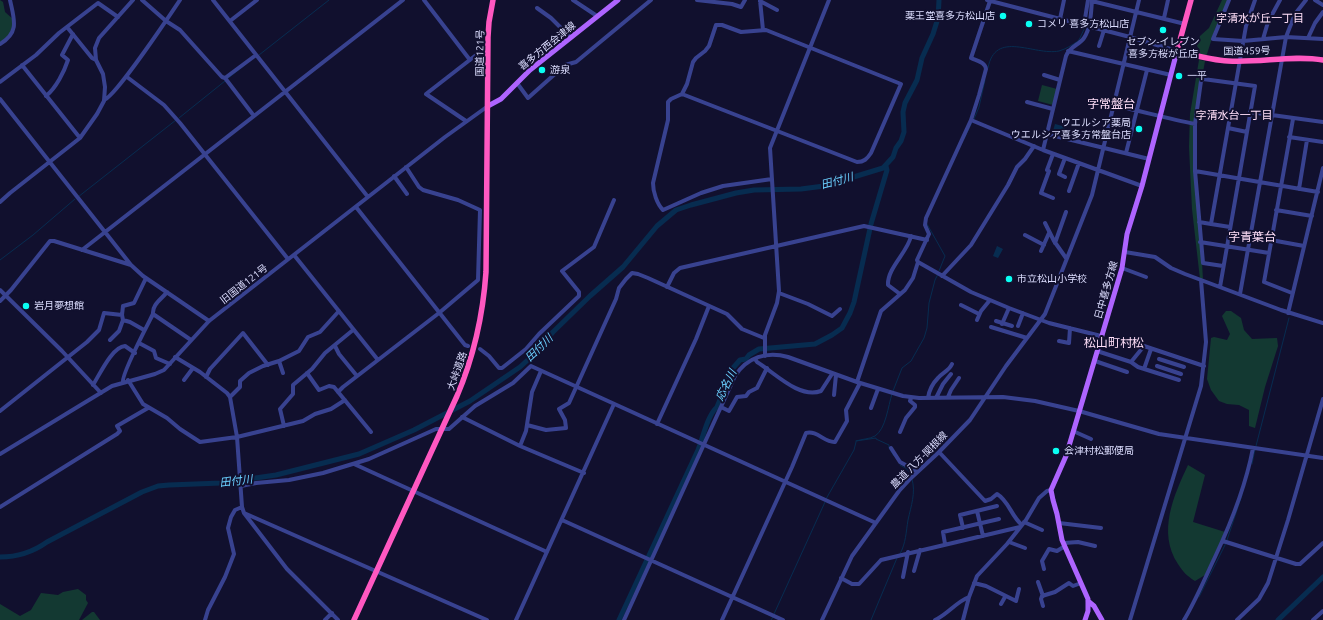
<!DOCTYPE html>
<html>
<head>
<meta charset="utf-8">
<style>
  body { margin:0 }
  canvas { display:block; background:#11102e }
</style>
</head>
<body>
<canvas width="1323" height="620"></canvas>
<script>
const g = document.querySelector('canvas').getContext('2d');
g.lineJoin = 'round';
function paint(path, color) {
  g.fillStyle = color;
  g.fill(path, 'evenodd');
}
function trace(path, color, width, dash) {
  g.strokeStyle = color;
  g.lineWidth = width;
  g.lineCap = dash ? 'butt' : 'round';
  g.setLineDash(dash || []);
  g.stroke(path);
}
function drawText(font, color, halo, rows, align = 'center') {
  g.font = font + ' Ubuntu,"Noto Sans JP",sans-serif';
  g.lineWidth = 4;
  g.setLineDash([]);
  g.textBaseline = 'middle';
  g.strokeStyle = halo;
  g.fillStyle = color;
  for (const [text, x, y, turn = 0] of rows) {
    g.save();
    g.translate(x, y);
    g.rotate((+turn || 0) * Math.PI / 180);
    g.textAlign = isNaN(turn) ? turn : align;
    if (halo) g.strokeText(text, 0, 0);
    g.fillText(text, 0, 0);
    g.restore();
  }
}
const green = new Path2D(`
  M0 0 3 2 5 12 14 20 10 34 0 43Z
  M1222 0H1228L1215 29 1206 57 1201 56 1199 49 1197 46 1200 36 1209 28Z
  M1199 60 1205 61 1194 122 1203 280 1200 279 1192 209 1189 147 1190 114Z
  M1042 85 1057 89 1053 105 1038 101Z
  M1226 311H1231L1241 318 1244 330 1252 339 1277 338 1278 346 1265 387 1255 428 1249 426V410L1239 405 1227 404 1219 401 1211 390 1207 379 1211 338 1214 337 1227 340 1230 334 1222 316Z
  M1188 465 1205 475 1193 522 1225 532 1205 575 1195 581C1187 576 1183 572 1178 564 1157 532 1174 495 1188 465Z
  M78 589 86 595V600L88 603 79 620H0V604L20 616 31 610 41 593 58 595 63 592Z
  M92 612H94L100 620H82Z`);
const water = new Path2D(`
  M1055 124 1066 127 1064 134 1053 131Z
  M997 246 1003 249 998 258 993 256Z`);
const stream = new Path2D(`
  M259 55 329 0
  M988 68C995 29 1034 56 1059 51 1066 49 1072 45 1078 41L1080 38 1085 27
  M227 79 245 65
  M179 118 225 81
  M974 119 979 107 985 80
  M964 139 972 122
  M78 197 176 120
  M927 224 945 256 939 271
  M0 260 33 235 75 199
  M893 391 902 368 911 361 924 338 927 328 929 303 935 280 938 274
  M856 441C862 439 870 439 875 436 886 429 888 406 892 394
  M856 441 876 438V439L889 445V448L894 456
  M1256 446 1289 318
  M1252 464 1255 449
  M900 465 907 469 912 476
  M826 499 854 450 856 442
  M1227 540 1242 495
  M900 554C906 543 906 532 908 520 911 506 916 493 912 479
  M1199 597 1226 543
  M774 614 825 502
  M771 620 773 617
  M871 620 897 558`);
const river = new Path2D(`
  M0 557C17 557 33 552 47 542L142 492 158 486 169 485 221 483 276 475 359 454 414 430 470 401 520 367 531 357 553 332 590 296 623 267 657 226 676 210 691 205 736 193 754 190 801 189 824 186 883 168 893 157 896 148 901 141 904 132 903 112 905 103 917 80 922 58 933 34 938 18 939 0
  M619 620 698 450C703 438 707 416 717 407L733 368 740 360 746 359 749 355 759 349 815 344 832 335 842 328 850 313 854 302 871 224 887 170 886 166
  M1278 620 1323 577`);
const minor = new Path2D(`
  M142 0 166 21 180 30 222 77 225 78 254 116
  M213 0 368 197
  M424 0 470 60
  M573 0 597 16
  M697 0 732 4 741 7 745 0
  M760 0 763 30
  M987 0 1130 37 1177 51
  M1229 0 1213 39 1243 41 1286 37 1323 39
  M1315 0 1323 5
  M760 1 777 10
  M1092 1 1185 24
  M537 8 551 18 570 37
  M1164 18 1168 0
  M1060 19 1064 0
  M230 21 257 0
  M1084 25 1088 0
  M67 27 92 58 96 60
  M1308 38 1315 23 1323 12
  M1263 39 1268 22 1280 0
  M0 44C20 32 14 19 10 0
  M1099 46 1104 30
  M1068 51 1171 75
  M22 65 80 138
  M1044 75 1060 80
  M127 77 164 105 180 123 288 259
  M225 78 256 55
  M0 82 36 55 59 33 98 3 118 17
  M517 83 528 98 565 65 576 62 651 0
  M682 94 857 162C864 162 867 159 871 153L901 84 766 30 741 32 722 25H716L709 46 705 51 696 58 693 62 687 84 682 94 671 99 668 102V120L653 183C653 192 657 204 663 210L701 193 723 186 772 179
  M46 96C56 88 64 72 68 60L62 55 73 34
  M0 99 131 265 143 276 209 321
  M104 100C115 97 170 15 180 0
  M1027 102 1053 109
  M1113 105C1141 111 1168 119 1195 124
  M1250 112 1323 122
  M971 120 1043 150 1142 186
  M466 121 426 94 480 52 488 51
  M1228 128 1247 132
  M1047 134 1149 159
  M1289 137 1323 142
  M1043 150 1066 56C1069 47 1079 45 1084 38 1091 28 1091 12 1092 0
  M1126 153 1147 70
  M1195 171 1318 192
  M394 176 407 194
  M1065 177 1059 174 1065 158
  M1299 189 1307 140
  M1069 191 1079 163
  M1053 198 1041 193 1049 171 1047 170 1053 154
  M0 202 10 193 80 138 97 114 104 101 105 87 103 74 96 60 95 48 99 38 133 0
  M356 207 461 340 465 345 468 346
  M1276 210 1312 216
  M1199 222 1211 224
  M1045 223 1054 241 1066 258
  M1230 227 1211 224 1246 26 1255 0
  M1025 235 1044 245
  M1271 240 1304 246
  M1200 242 1269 253
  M1055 243 1066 212
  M82 250 403 0
  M1041 251 1049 233
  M1125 252 1155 257 1171 268 1185 274 1281 310 1323 323
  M294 255 378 360
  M918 262 971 292 1009 308 1049 323 1101 336
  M1122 268 1146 277
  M942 276 971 245 1008 185 1017 167 1025 159 1034 146
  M667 287 674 273 680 268 864 226 927 240
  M1220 287 1255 86 1203 79 1201 81 1195 124V171L1203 263 1223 266
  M0 290 62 351 101 393
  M779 293 808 304 832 316 840 309
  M1292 293 1264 282 1293 119
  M900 294 888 285C887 268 908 252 911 236
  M1240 294 1286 37 1295 14 1306 0
  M0 301 11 290 50 241H54L131 265
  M961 305 979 314
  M1288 313 1323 168
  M153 314 191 340
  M122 315 123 320 130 322 144 330
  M977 320 981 311 990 300
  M996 321 1012 326
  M1002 324 1009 308
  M1018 326 1023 313
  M991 327 1027 338
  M110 340 119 331 123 320
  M1059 341 1069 343 1070 328
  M139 343 154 351 156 358 170 364
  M335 346 339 354 357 376
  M480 349 489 356 499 368H502L526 349 539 334 579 296V292L562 271 594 247 614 200
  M1097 351 1131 362 1144 346 1204 366
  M765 356V335L777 303 779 291 770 148 829 0
  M175 357 200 372 227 393 230 397 237 437 242 507 244 513 287 569 338 620
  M755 359 757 362C775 373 799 399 821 391L832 374
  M1159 359 1184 367
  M279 361 283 373
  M1095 361 1127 372
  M1131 362 1138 367 1179 380
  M1157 366 1181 374
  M1144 369 1151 349
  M307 373 319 390 329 386 334 387 371 432
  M206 377 210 369 243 333 268 365
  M128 380 143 404 167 418 180 429 200 442 237 437 303 421 315 414 331 409 345 400
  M184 380 193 368
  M123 382C121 375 148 324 153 314 152 304 162 299 167 292
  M857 382 881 311 905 290 913 278 918 262 917 260 929 234 925 225 926 218 971 120 979 95 986 69C985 62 977 61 971 58L990 1
  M93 385C100 374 112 347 125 346L135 353
  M338 392 343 387 439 313 478 280 480 210 458 200 423 190 419 187 406 167
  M834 395 836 375
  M230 397 240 387V381L249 373 263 366 279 361 299 351 308 337 320 332 339 311
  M948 397 951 390 959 378
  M928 398C929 391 933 383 938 378 943 372 949 371 952 364
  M936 398 943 384 951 374
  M721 407 729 411 737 397 746 396 749 392 757 388 767 368
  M871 408 878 389
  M0 411 87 342 99 330 104 313 122 315 123 306 134 303 146 278
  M462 417 520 446 584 473
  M657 424 696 339 709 306
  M527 425 546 430 566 428 565 420 559 409 569 403 616 299 619 288 626 279 632 273 638 274 648 278 727 314 742 329 764 338
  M284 426 280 409 293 394V385L312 369 325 353 353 330
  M1073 431 1091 439
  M900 432 906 418 915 407V405L910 401 911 398
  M520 446 526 431 532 392 541 371
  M891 448 900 462 913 469 917 472
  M939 452 985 501 991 499 997 494C1009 501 1011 516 1022 525
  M0 454 112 386 155 374 164 370 209 321 445 137 488 106
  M354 464 547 552
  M241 486 256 483 289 480 323 473 369 459 436 429H449L475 406 513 383 531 366 876 523
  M0 507 117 434 120 431 117 426 148 408
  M977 511 983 536
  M244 513 487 620
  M562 520 783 620
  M1024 522 1042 530
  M1059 523 1101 528
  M963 528 960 515 997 506
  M1223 541 1296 564H1300L1323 543
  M1009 542 1025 548
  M1064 543 1078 542 1095 546
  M945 544 943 532 999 519
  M1044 569 1042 561 1049 549 1057 551 1065 546
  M914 571 920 550
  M903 577 908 552
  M841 578 852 584H859L881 560 1020 527
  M1038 582 1043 596
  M974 583 986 586 1016 601 1019 589
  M1001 604 1005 597
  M1043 606 1041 599 1042 596 1055 592 1069 583 1073 586 1081 583
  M205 620 208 610 225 577 234 554 228 528 231 517 235 510 242 507
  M325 620 332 613
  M516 620 614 404
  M624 620 735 376C747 357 767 351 788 357L857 382 903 396 919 398 1003 397 1035 401 1079 411 1159 434 1323 458
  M722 620 792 467 806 433C817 430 825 443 835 442L847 421 846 410 860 383
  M822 620 852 556 899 491 911 478 938 453 970 420 1006 366 1045 314 1092 195 1139 0
  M935 620C948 614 956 602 969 597
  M963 620 969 597 977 576 1007 544 1026 520 1039 498 1047 491 1051 490
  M1130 620 1201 386 1206 342 1201 280
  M1184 620C1196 600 1205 578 1215 557 1231 523 1246 485 1253 448
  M1237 620 1259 599 1268 583 1288 520 1323 399
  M1313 620 1323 611`);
const major = new Path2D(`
  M488 106 501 99 530 70 618 0
  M1088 601 1094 606 1102 620
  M1085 620 1088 611V599L1062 540 1057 514 1053 500 1051 490 1066 456 1122 268 1127 234 1142 186 1177 51`);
const highway = new Path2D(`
  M1191 0 1177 51C1194 55 1211 60 1228 61 1260 63 1292 55 1323 60
  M354 620 457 396C474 356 483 315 486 272L488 37 489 22 493 0`);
const markers = [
  [1003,16,4,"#09fff3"],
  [1029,24,4,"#09fff3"],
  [1163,30,4,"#09fff3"],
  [542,70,4,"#09fff3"],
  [1179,76,4,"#09fff3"],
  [1139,129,4,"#09fff3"],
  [1009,279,4,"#09fff3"],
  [26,306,4,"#09fff3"],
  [1056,451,4,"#09fff3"]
];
const poiNames = [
  ["薬王堂喜多方松山店",995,16,"right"],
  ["コメリ 喜多方松山店",1037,24],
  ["セブン-イレブン",1163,42,"center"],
  ["喜多方桜が丘店",1163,54,"center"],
  ["游泉",550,70],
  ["一平",1187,76],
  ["ウエルシア薬局",1131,123,"right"],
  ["ウエルシア喜多方常盤台店",1131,135,"right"],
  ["市立松山小学校",1017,279],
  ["岩月夢想館",34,306],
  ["会津村松郵便局",1064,451]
];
const streetNames = [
  ["喜多方西会津線",547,46,-39],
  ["国道459号",1247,51,-1],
  ["国道121号",480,53,-89],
  ["旧国道121号",244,284,-38],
  ["日中喜多方線",1106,290,-74],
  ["大峠道路",457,371,-71],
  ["農道 八方-関根線",919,460,-45]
];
const neighbourhoodNames = [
  ["字清水が丘一丁目",1260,18],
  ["字清水台一丁目",1234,115]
];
const waterNames = [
  ["田付川",837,181,-15],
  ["田付川",539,348,-44],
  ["応名川",726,385,-64],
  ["田付川",236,481,-7]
];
const quarterNames = [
  ["字常盤台",1111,104],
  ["字青葉台",1252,237],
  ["松山町村松",1114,343]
];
paint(green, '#133932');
paint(water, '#072c50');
trace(stream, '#072c50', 1);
trace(river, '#072c50', 5);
trace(minor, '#384290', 4);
trace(major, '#ae64ff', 5);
trace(highway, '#ff58c1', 5.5);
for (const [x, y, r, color] of markers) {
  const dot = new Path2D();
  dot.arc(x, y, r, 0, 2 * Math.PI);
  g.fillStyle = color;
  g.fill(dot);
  trace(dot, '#11102e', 1.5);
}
drawText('10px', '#dddeff', '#11102e', poiNames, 'left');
drawText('10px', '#dddeff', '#11102e', streetNames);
drawText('11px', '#ffdff8', '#11102e', neighbourhoodNames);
drawText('italic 11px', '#6bd0ff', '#11102e', waterNames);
drawText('12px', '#ffdff8', '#11102e', quarterNames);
</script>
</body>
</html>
